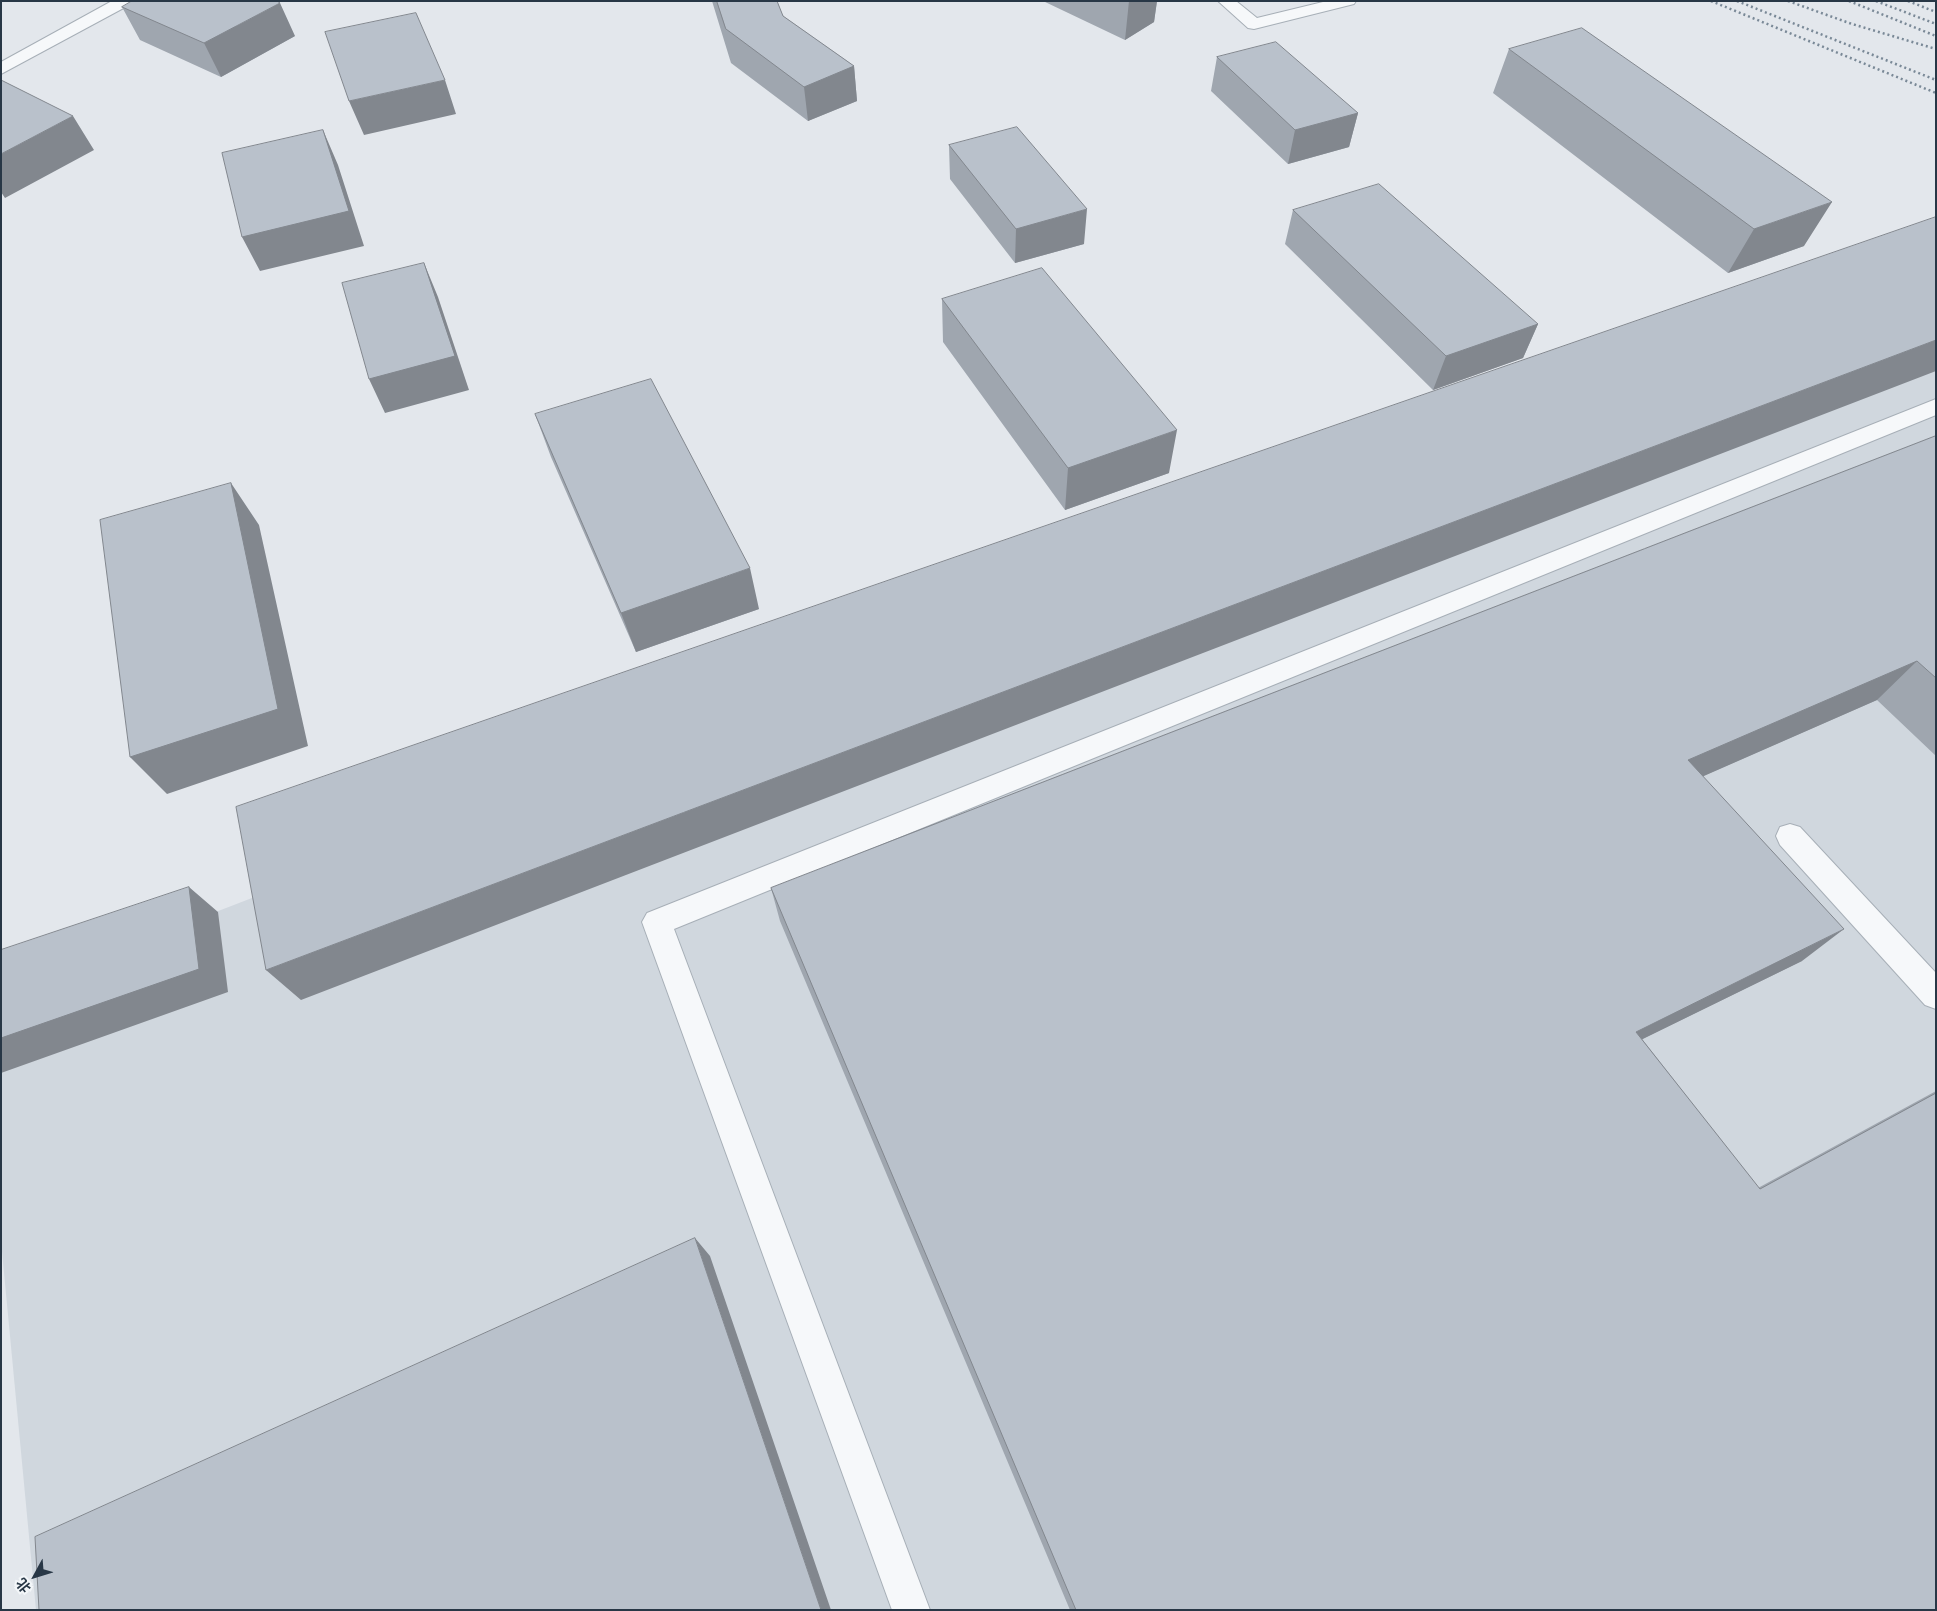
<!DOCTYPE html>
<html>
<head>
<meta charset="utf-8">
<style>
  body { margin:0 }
  #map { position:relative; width:1937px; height:1611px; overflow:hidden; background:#e3e7ec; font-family:"Asap Condensed","Noto Sans SC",sans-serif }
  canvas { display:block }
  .frame { position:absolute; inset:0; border:2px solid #283746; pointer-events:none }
  .north { position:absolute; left:10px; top:1551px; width:50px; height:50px; -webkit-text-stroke:4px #f3f6f9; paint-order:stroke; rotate:231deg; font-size:14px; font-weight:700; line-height:20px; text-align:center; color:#283746 }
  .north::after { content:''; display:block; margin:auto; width:18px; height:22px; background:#283746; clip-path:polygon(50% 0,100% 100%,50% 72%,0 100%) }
</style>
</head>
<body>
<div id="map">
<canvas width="1937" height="1611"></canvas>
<div class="frame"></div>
<div class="north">北</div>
</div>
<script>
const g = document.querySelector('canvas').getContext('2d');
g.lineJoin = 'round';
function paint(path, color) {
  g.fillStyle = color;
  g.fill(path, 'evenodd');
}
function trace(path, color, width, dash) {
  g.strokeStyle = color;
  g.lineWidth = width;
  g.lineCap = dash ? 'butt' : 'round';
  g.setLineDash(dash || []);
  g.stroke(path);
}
const built = new Path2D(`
  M1936 247V1610H36L1 1241V995Z`);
const minor = new Path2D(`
  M112 1H133L131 4 1 74V62Z
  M1218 1H1236L1257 18 1327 1H1356L1354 4 1254 29 1248 28Z
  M1936 399V415L674 929 930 1610H892L642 922 647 913Z
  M1790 824 1800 827 1936 973V1009L1925 1005 1780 845 1776 836 1780 827Z`);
const rail = new Path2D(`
  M1711 1 1936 93
  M1737 1 1936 80
  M1788 1 1852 24 1936 49
  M1849 1 1936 36
  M1876 1 1936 24
  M1908 1 1936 12`);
const wall = new Path2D(`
  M712 1H777L783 16 854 66 857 101 808 121 731 63Z
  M1043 1H1157L1154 22 1125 40Z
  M122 7 295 36 221 77 140 40Z
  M1509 49 1804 246 1728 273 1493 93Z
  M1217 57 1358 113 1349 147 1288 164 1211 91Z
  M949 145 1084 244 1015 263 950 179Z
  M1293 210 1538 324 1523 358 1433 390 1285 244Z
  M942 299 1169 473 1065 510 943 342Z
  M535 414 759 609 636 652 551 457Z
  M1936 436V756L1877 700 1703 776 1802 961 1642 1039 1758 1188 1936 1091V1610H1070L780 921 771 888Z`);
const shadedWall = new Path2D(`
  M1129 1H1157L1154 22 1125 40Z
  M280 3 295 36 221 77 204 43Z
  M854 66 857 101 808 121 804 87Z
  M445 80 456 114 364 135 349 101Z
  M1358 113 1349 147 1288 164 1295 130Z
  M73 116 94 150 5 198 1 192V154Z
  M323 130 338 165 364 246 260 271 242 237Z
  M1832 202 1804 246 1728 273 1754 229Z
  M1087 209 1084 244 1015 263 1016 229Z
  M424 263 438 297 469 390 385 413 369 379Z
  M1538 324 1523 358 1433 390 1446 356Z
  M1936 340V371L301 1000 266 970Z
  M1177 430 1169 473 1065 510 1068 468Z
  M231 483 259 525 308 746 167 794 130 757Z
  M750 568 759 609 636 652 621 613Z
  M1917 661 1877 700 1656 797 1688 760Z
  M189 887 218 912 228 992 1 1073V1038Z
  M1844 929 1802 961 1602 1059 1636 1032Z
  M695 1238 710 1256 831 1610H821Z`);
const building = new Path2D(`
  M132 1H277L280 3 204 43 122 7Z
  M717 1H777L783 16 854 66 804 87 726 29Z
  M416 13 445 80 349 101 325 32Z
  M1582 28 1832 202 1754 229 1509 49Z
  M1276 42 1358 113 1295 130 1217 57Z
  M1 80 73 116 1 154Z
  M1017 127 1087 209 1016 229 949 145Z
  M323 130 349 211 242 237 222 153Z
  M1379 184 1538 324 1446 356 1293 210Z
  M1936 217V340L266 970 236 807Z
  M424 263 455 356 369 379 342 283Z
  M1042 268 1177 430 1068 468 942 299Z
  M651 379 750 568 621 613 535 414Z
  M1936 436V678L1917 661 1688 760 1844 929 1636 1032 1760 1189 1936 1093V1610H1076L771 888Z
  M231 483 278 709 130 757 100 520Z
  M189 887 199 969 1 1038V950Z
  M695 1238 821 1610H39L35 1537Z`);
paint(built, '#d0d7de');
trace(minor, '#a7afb7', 2);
paint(minor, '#f6f8fa');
trace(rail, '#7a8997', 2.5, [2, 3]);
paint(wall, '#9fa6af');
paint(shadedWall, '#82878e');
paint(building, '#b9c1cb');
trace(building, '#82878e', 1);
</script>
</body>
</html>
